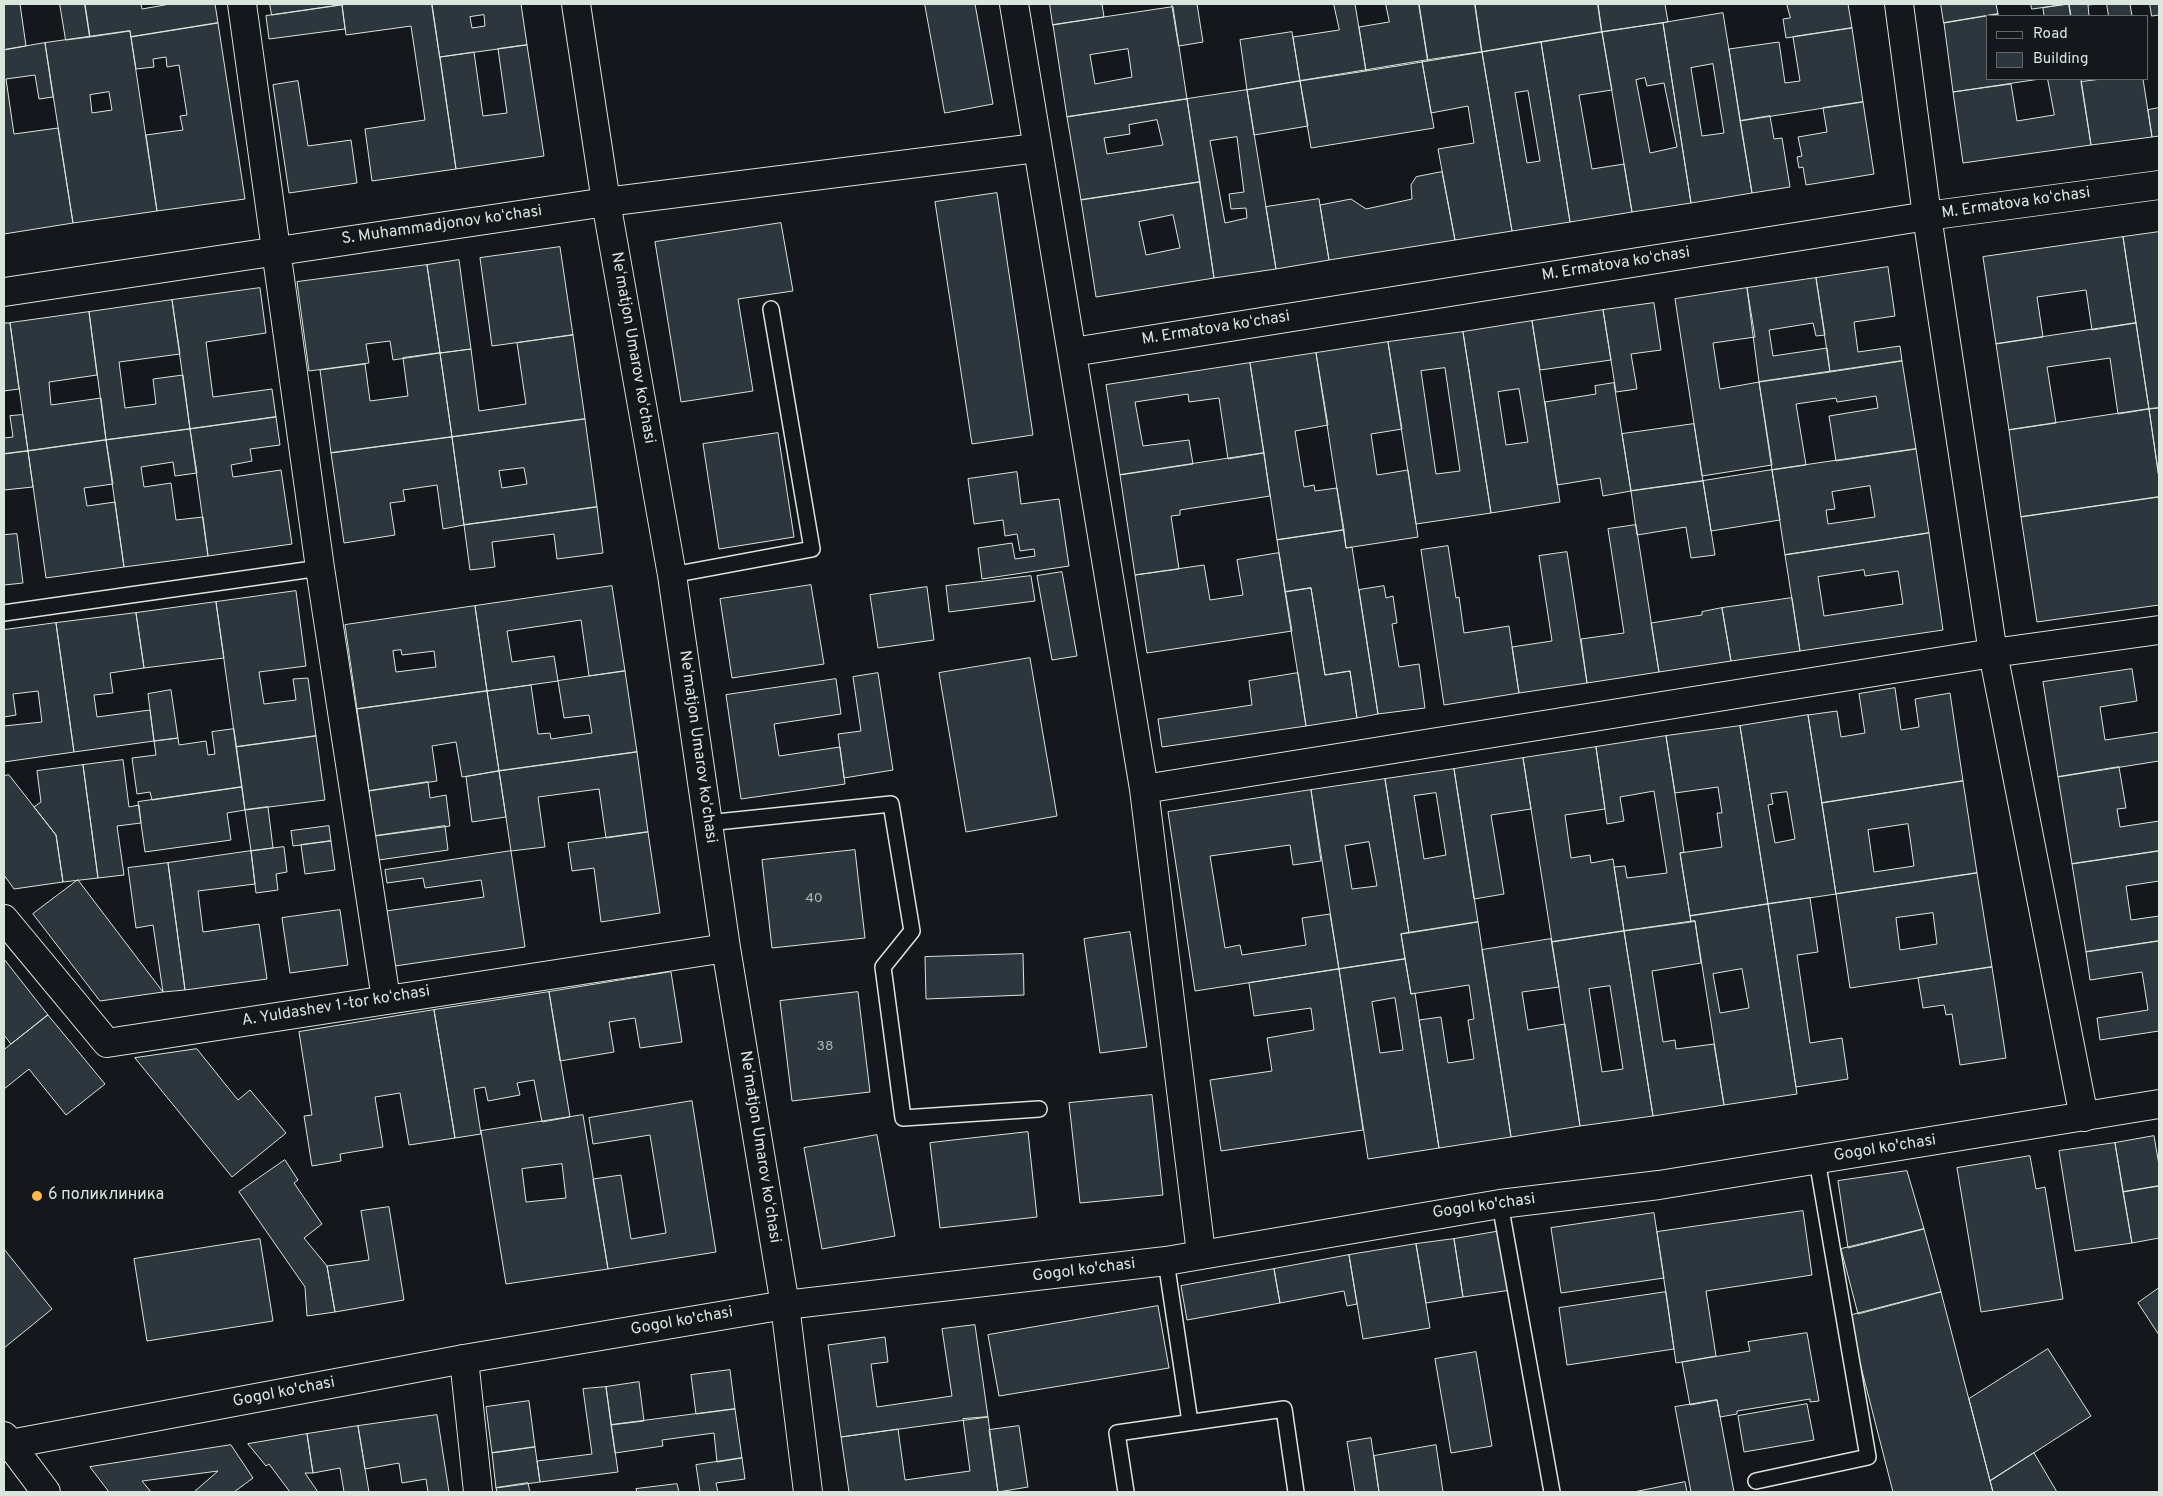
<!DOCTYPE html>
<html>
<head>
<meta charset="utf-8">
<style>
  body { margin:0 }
  #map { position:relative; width:2163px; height:1496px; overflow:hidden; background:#14181c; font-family:Overpass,sans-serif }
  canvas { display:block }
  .frame { position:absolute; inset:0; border:5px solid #d8e6dc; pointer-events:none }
  .legend { position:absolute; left:1986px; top:15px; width:162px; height:65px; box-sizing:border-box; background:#14181c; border:1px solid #626a69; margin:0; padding:6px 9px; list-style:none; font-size:15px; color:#d8e6dc }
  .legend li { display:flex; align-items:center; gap:10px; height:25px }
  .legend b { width:25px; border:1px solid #626a69 }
</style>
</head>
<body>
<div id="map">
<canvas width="2163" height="1496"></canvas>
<div class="frame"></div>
<ul class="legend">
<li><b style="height:6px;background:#14181c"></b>Road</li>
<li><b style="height:14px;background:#2c363c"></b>Building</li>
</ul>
</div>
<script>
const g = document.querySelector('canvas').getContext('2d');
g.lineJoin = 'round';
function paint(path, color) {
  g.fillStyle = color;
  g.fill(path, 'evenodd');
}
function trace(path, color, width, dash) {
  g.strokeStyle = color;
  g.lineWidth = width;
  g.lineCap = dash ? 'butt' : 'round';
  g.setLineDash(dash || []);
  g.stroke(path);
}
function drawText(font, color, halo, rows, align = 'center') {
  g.font = font + ' Overpass,sans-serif';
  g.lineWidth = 4;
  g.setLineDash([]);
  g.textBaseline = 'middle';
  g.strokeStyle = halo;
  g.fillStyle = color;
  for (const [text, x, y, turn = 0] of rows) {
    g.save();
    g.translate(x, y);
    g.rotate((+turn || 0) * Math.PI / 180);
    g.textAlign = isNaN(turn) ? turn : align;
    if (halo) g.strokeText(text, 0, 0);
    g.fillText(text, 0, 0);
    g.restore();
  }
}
const building = new Path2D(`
  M4 4H20L26 46 4 50Z
  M60 4H85L90 37 66 40Z
  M85 4H141L142 9 170 4H215L218 23 131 37 130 31 90 37Z
  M270 4H348L272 15Z
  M348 4H432L456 169 372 181 365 129 425 120 411 26 346 35 342 5Z
  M432 4H521L527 45 440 57ZM484 15 485 26 472 28 470 17Z
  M925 4H975L993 104 945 113Z
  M1050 4H1102L1104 17 1053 25Z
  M1172 4H1197L1203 42 1179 46Z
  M1334 4H1355L1366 71 1300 81 1293 37 1339 30Z
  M1386 4H1419L1428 61 1366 71 1359 27 1389 22Z
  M1419 4H1475L1482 52 1428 61Z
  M1475 4H1598L1602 32 1482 52Z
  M1598 4H1665L1668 22 1602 32Z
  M1787 4H1848L1852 28 1786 38 1783 19 1790 18Z
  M1941 4H1996L1998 14 1944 23Z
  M2031 4H2069L2032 9Z
  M2069 4H2099L2088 5 2089 16H2071Z
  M2069 4 2071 16H2044L2043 8Z
  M2107 4H2130L2132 16H2109Z
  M2150 4H2159V15L2152 16Z
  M342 5 345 29 269 39 266 16Z
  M1173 7 1187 99 1067 117 1053 25ZM1128 49 1132 77 1095 84 1090 55Z
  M1723 13 1752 193 1691 203 1663 23ZM1713 64 1724 133 1702 136 1691 68Z
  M1998 14V16H1987V79H2040L1953 92 1944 23Z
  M218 23 245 199 157 211 146 135 183 130 180 116 187 115 179 65 167 67 166 57 153 59 154 67 136 69 131 37Z
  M1663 23 1691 203 1632 212 1602 32ZM1645 78 1647 86 1664 83 1677 147 1650 153 1636 80Z
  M1852 28 1863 102 1740 121 1729 49 1779 42 1785 83 1800 81 1793 37Z
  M130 31 157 211 73 223 45 43ZM109 92 112 110 92 113 90 95Z
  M1292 32 1300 81 1247 90 1240 40Z
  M1602 32 1612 90 1579 95 1592 169 1624 164 1632 212 1570 222 1541 42Z
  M1541 42 1570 222 1512 231 1482 52ZM1528 91 1540 161 1527 163 1515 93Z
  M45 43 53 97 39 99 35 75 6 79 14 134 58 128 73 223 4 234V50Z
  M527 45 544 156 456 169 440 57 474 52 483 116 507 113 498 49Z
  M1482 52 1512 231 1455 240 1438 149 1474 143 1468 106 1431 113 1422 61Z
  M1422 61 1434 128 1311 148 1300 81Z
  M2048 79H2081L2091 145 1963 163 1953 92 2011 84 2017 121 2054 115Z
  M2102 79H2143L2152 137 2091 145 2081 82Z
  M298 81 308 146 351 140 357 183 289 193 273 85Z
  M1300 81 1308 126 1254 135 1247 90Z
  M1247 90 1276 269 1214 278 1187 99ZM1237 137 1244 192 1229 194 1231 209 1246 208 1247 218 1225 223 1210 141Z
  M1187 99 1200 182 1081 200 1067 117ZM1157 120 1163 145 1107 154 1104 138 1130 134 1129 125Z
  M1863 102 1874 174 1806 185 1803 167 1799 168 1797 157 1802 156 1798 137 1827 132 1823 108Z
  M2159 108V136L2152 137 2148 110Z
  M1770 116 1774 139 1782 138 1790 187 1752 193 1740 121Z
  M1442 172 1455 240 1329 260 1320 205 1351 199 1366 209 1412 199 1411 185 1416 177Z
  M1200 182 1214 278 1096 297 1081 200ZM1173 215 1180 248 1146 255 1139 222Z
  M997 193 1033 435 972 444 935 202Z
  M1319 199 1329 260 1276 269 1266 207Z
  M781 223 793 291 738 299 753 391 681 402 655 242Z
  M2159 232V408L2149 409 2123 237Z
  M2123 237 2136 323 2092 330 2086 290 2037 297 2043 337 1996 344 1983 257Z
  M560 247 573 335 492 346 480 258Z
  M459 260 471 349 440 353 427 265Z
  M427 265 440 353 393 360 390 341 366 344 369 363 309 371 297 282Z
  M1888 267 1895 316 1854 322 1858 352 1900 346 1902 361 1830 372 1816 278Z
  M1816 278 1825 335 1816 336 1813 323 1769 330 1773 356 1827 348 1830 372 1759 382 1747 288Z
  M260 288 266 333 206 342 213 397 272 389 276 417 190 429 172 300Z
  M1747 288 1755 337 1713 343 1720 389 1759 382 1772 465 1702 476 1675 299Z
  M172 300 180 354 119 362 125 408 156 404 153 379 183 375 190 429 106 440 89 312Z
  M1654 303 1661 350 1631 354 1637 389 1616 392 1603 310Z
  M1603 310 1611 360 1540 370 1532 321Z
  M89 312 97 375 49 382 51 405 101 398 106 440 28 451 10 323Z
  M1532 321 1560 502 1491 513 1463 332ZM1519 389 1528 442 1506 445 1498 392Z
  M4 323H10L19 389 4 391Z
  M2136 323 2149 409 2118 414 2110 358 2047 367 2056 423 2009 430 1996 344Z
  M1463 332 1491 513 1416 524 1388 342ZM1445 368 1460 471 1436 474 1421 371Z
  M573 335 585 419 452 437 440 353 471 349 479 411 526 404 517 343Z
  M1388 342 1402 429 1371 434 1377 475 1408 470 1418 537 1346 548 1316 353Z
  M440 353 452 437 331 453 320 370 365 364 370 401 408 396 403 358Z
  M1316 353 1328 425 1295 431 1304 487 1314 485 1315 491 1337 488 1344 530 1277 540 1250 363Z
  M1902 361 1916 449 1836 461 1829 416 1878 408 1876 396 1837 402 1836 398 1796 404 1806 465 1772 470 1759 382Z
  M1250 363 1264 453 1228 459 1219 398 1189 402 1188 394 1135 402 1143 446 1189 440 1193 464 1120 475 1106 385Z
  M1614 383 1631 491 1603 496 1600 478 1557 485 1545 402 1596 394 1595 386Z
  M2159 408V478L2149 409Z
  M2149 409 2159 478V497L2021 517 2009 430Z
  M23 415 28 451 4 454V438L13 437 10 416Z
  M276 417 280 445 250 449 252 461 231 465 233 477 281 470 292 544 208 556 190 429Z
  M585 419 597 507 464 525 452 437ZM524 468 527 484 502 488 499 471Z
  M1694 424 1703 481 1631 491 1622 434Z
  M190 429 197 473 175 476 173 462 141 467 144 487 171 483 176 520 203 517 208 556 124 567 106 440Z
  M778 433 794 537 719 549 703 444Z
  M452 437 464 525 443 529 437 485 403 490 405 501 390 503 395 535 344 543 331 453Z
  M106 440 113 484 84 488 87 506 115 502 124 567 46 578 28 451Z
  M1916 449 1929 533 1785 555 1772 470ZM1870 486 1875 517 1828 524 1826 510 1835 509 1832 492Z
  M28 451 33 487 4 490V454Z
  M1264 453 1270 496 1180 510V515L1171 516 1179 569 1135 575 1120 475Z
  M1772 470 1780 520 1711 531 1703 481Z
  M1017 472 1021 504 1059 499 1069 566 982 579 978 548 1012 543 1015 559 1035 556 1034 549 1020 551 1017 534 1005 536 1003 520 974 524 968 479Z
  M1703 481 1715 555 1691 558 1686 527 1637 535 1631 491Z
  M2159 497V605L2037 622 2021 517Z
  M597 507 603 553 557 559 554 534 492 542 495 567 470 570 464 525Z
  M1636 525 1659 672 1587 683 1581 639 1624 633 1608 529Z
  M1344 530 1346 548 1352 547 1378 714 1357 718 1350 671 1325 675 1311 588 1285 592 1277 540Z
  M1929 533 1943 630 1800 651 1785 555ZM1864 570 1865 576 1898 571 1903 604 1824 616 1818 577Z
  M17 534 23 583 4 585V535Z
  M1448 546 1456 598 1459 597 1464 633 1509 626 1519 693 1444 705 1421 550Z
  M1567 552 1587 683 1519 693 1512 647 1552 641 1539 556Z
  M1279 553 1292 631 1147 653 1135 575 1204 565 1210 600 1243 595 1237 560Z
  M1062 572 1077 656 1052 660 1037 576Z
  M1031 576 1035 601 949 612 946 586Z
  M811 585 824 664 732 678 720 599Z
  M612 586 625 671 589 676 581 620 507 631 512 662 554 656 558 681 487 691 475 606Z
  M1384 586 1386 598 1393 596 1397 623 1392 624 1399 667 1419 664 1425 708 1378 714 1359 590Z
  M927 587 934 640 878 648 870 595Z
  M1311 588 1325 675 1350 671 1357 718 1306 726 1285 592Z
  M296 591 306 666 259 672 264 704 296 700 293 679 308 678 316 736 236 747 216 602Z
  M1792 598 1800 651 1731 661 1722 608Z
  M216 602 224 658 144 668 136 613Z
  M475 606 487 691 357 709 345 625ZM401 650 402 655 434 651 436 667 396 672 393 651Z
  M1722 608 1731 661 1659 672 1651 623 1702 615V612Z
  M136 613 144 668 110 673 113 693 94 695 97 717 150 710 154 741 74 752 56 623Z
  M56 623 74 752 4 762V726L42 722 38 691 13 694 16 715 4 717V630Z
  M1030 658 1057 816 966 832 939 673Z
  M2132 669 2137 701 2100 707 2105 740 2159 732V761L2058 777 2043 682Z
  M625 671 637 752 499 771 487 691 531 685 538 734 550 733 551 739 592 733 589 715 564 718 558 681Z
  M878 673 893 770 844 778 838 734 861 731 853 677Z
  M1298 673 1306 726 1162 747 1158 719 1252 705 1249 681Z
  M836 679 841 714 774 724 779 756 840 747 845 784 741 799 726 695Z
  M1895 688 1901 730 1919 727 1915 699 1950 693 1963 781 1822 803 1808 715 1837 711 1841 737 1865 733 1859 694Z
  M171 690 178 738 154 741 148 694Z
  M487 691 499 771 462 777 456 742 432 746 437 781 369 791 357 709Z
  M1808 715 1836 894 1768 904 1740 726ZM1787 792 1795 839 1775 843 1768 805 1773 804 1771 794Z
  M1740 726 1768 904 1690 916 1680 853 1722 847 1717 813H1722L1718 787 1675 793 1666 736Z
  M234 729 242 787 152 800 150 792 137 794 132 758 156 755 154 741 178 738 179 745 206 741 208 755 215 754 212 732Z
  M316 736 325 800 245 810 236 747Z
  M1666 736 1684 852 1680 853 1691 922 1624 931 1614 867 1625 866 1627 878 1667 873 1654 791 1620 797 1624 821 1607 824 1596 747Z
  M1596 747 1605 809 1565 815 1571 858 1590 855 1591 863 1613 859 1624 931 1552 942 1523 758Z
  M637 752 648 832 606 838 599 789 538 797 545 847 511 851 499 771Z
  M1523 758 1531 809 1491 815 1504 894 1474 899 1454 769Z
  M123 760 129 807 139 805 141 823 117 826 124 875 98 878 83 765Z
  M83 765 98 878 63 882 56 835 34 807 41 802 37 771Z
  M2119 767 2126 808 2117 809 2120 827 2159 821V851L2072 864 2058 777Z
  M1454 769 1478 922 1409 933 1385 779ZM1436 793 1446 855 1424 859 1414 796Z
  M499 771 506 817 472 822 466 777Z
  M9 775 56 835 63 882 14 889 4 875V776Z
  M1385 779 1409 933 1401 934 1405 959 1339 969 1311 790ZM1369 842 1377 886 1352 889 1345 846Z
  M1963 781 1977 873 1836 894 1822 803ZM1908 824 1914 866 1874 872 1868 830Z
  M428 782 430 798 446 795 450 826 375 836 369 791Z
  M242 787 245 810 227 813 231 840 145 852 138 802Z
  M1311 790 1321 861 1293 865 1290 845 1210 856 1225 948 1240 945 1242 955 1306 945 1302 918 1330 914 1339 969 1195 991 1168 812Z
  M268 807 273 848 251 851 245 810Z
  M329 826 331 841 293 846 291 831Z
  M445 826 448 850 379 860 375 836Z
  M648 832 660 913 601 922 594 868 572 871 568 843Z
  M331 841 335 870 305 874 301 845Z
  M284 847 287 872 276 874 278 890 256 893 251 851Z
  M855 850 865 938 772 948 762 860Z
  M251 851 255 884 198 891 203 932 259 924 267 979 185 990 168 863Z
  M511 851 525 947 395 966 386 911 484 897 481 880 425 888 423 878 387 883 385 870Z
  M2159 851V881L2126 886 2131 920 2159 916V941L2086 952 2072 864Z
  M168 863 185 990 163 992 153 925 136 928 128 868Z
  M1977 873 1992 967 1850 988 1836 894ZM1933 913 1937 944 1900 950 1896 918Z
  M78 880 163 992 100 1001 33 914Z
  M1810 898 1818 952 1797 955 1810 1043 1842 1038 1848 1079 1796 1087 1768 904Z
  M1768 904 1797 1094 1724 1105 1695 921 1691 922 1690 916ZM1742 969 1749 1008 1720 1013 1713 974Z
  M340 910 348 965 290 973 282 918Z
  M1695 921 1701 963 1652 971 1663 1042 1675 1040 1676 1049 1714 1044 1724 1105 1653 1116 1624 931Z
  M1478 922 1511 1137 1439 1148 1419 1020 1441 1017 1448 1063 1474 1059 1468 1020 1474 1019 1469 985 1411 994 1401 934Z
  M1624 931 1653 1116 1580 1126 1552 942ZM1610 986 1623 1069 1602 1072 1589 989Z
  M1130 932 1147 1047 1100 1053 1084 939Z
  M1551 939 1559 987 1522 992 1528 1030 1565 1024 1580 1126 1511 1137 1482 950Z
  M2159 941V1031L2100 1040 2097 1018 2148 1010 2142 972 2090 980 2086 952Z
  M1023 954 1024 995 926 999 925 957Z
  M4 959 48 1015 11 1044 4 1035Z
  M1405 959 1411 994 1415 993 1439 1148 1368 1159 1339 969ZM1395 998 1403 1050 1380 1053 1372 1002Z
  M1992 967 2006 1058 1960 1065 1952 1014 1946 1015 1944 1005 1923 1008 1918 978Z
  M1339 969 1363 1130 1221 1151 1210 1080 1272 1071 1267 1038 1314 1030 1311 1008 1254 1016 1249 983Z
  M671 972 682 1042 640 1048 635 1018 609 1022 614 1052 560 1061 549 992Z
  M549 992 570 1117 542 1122 534 1080 517 1083 520 1095 488 1101 485 1087 474 1089 481 1134 455 1138 434 1010Z
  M858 992 870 1092 792 1101 780 1001Z
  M434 1010 455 1138 409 1145 400 1093 375 1097 383 1147 340 1154 341 1161 312 1166 304 1116 312 1115 299 1032Z
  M48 1015 105 1084 66 1115 29 1069 4 1089V1050Z
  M197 1049 238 1100 250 1090 286 1133 232 1177 135 1058Z
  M1152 1095 1163 1195 1080 1203 1069 1103Z
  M692 1101 716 1252 608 1269 593 1179 621 1175 631 1239 666 1233 650 1135 593 1144 589 1118Z
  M583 1115 608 1269 506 1284 481 1131ZM562 1164 566 1198 526 1202 522 1169Z
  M1028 1132 1037 1217 940 1228 930 1143Z
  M877 1135 895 1236 822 1249 804 1148Z
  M2154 1136 2159 1165V1186L2123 1192 2115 1143Z
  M2115 1143 2132 1243 2075 1251 2059 1151Z
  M2030 1156 2036 1189 2045 1187 2063 1299 1981 1312 1957 1168Z
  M285 1160 298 1180 294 1183 322 1224 304 1238 327 1266 335 1312 307 1316 305 1287 239 1192Z
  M1907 1171 1924 1229 1848 1248 1838 1181Z
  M2159 1186V1238L2132 1243 2123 1192Z
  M389 1207 404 1300 335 1312 327 1266 369 1260 361 1211Z
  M1803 1211 1812 1275 1706 1291 1716 1356 1676 1363 1657 1232Z
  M1654 1213 1664 1278 1561 1293 1551 1228Z
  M1924 1229 1941 1292 1858 1314 1841 1249Z
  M1501 1231 1511 1290 1463 1297 1454 1239Z
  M260 1239 273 1321 147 1341 134 1259Z
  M1454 1239 1463 1297 1426 1303 1416 1244Z
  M1416 1244 1430 1328 1363 1339 1349 1255Z
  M4 1249 52 1309 4 1348Z
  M1349 1255 1357 1304 1347 1306 1344 1291 1280 1303 1274 1269Z
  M1274 1269 1280 1303 1187 1320 1181 1286Z
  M2159 1288V1335L2138 1303Z
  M1666 1292 1674 1349 1567 1365 1559 1308Z
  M1941 1292 1993 1492H1893L1848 1316Z
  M1158 1306 1169 1368 999 1396 988 1335Z
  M975 1325 988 1417 841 1437 828 1345 885 1337 888 1362 871 1364 877 1407 952 1396 942 1329Z
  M1807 1333 1819 1401 1810 1402V1399L1737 1411V1414L1720 1417 1717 1400 1690 1405 1682 1362 1750 1351 1748 1342Z
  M2048 1349 2091 1416 1990 1481 1969 1399Z
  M1476 1352 1492 1446 1451 1453 1435 1359Z
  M730 1370 735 1409 696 1414 691 1375Z
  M639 1382 644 1421 611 1425 606 1387Z
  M606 1387 618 1472 540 1482 537 1461 592 1454 583 1389Z
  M1717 1400 1734 1492H1691L1675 1407Z
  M529 1401 535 1447 492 1453 486 1407Z
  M1807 1404 1814 1440 1744 1452 1738 1416Z
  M735 1409 742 1458 717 1462 714 1433 662 1440 663 1446 615 1453 611 1425Z
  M437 1415 449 1492H428L426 1479 402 1483 399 1463 365 1469 358 1426Z
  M988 1417 998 1492H849L841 1437 898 1429 905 1480 970 1471 963 1419Z
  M358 1426 369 1492H344L340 1468 313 1473 307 1434Z
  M1019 1426 1028 1487 998 1492 989 1430Z
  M307 1434 313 1473H305L318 1492H290L269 1464 266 1466 248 1444Z
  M1371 1438 1379 1492H1355L1347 1442Z
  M231 1445 253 1478 234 1492H194L218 1471 142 1481 151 1492H109L90 1467Z
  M1436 1445 1443 1492H1379L1374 1456Z
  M535 1447 540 1482 496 1488 492 1453Z
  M2034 1453 2057 1492H1993L1990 1481Z
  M742 1458 745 1479 716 1483 718 1492H700L696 1465Z
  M1685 1482 1687 1492H1634Z
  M528 1483 530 1492H497L496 1488Z
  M677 1484 679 1492H637L636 1489Z`);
const service = new Path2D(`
  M672 575 812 549 771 309
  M4 613 320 568
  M707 823 891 804 912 931 883 967 903 1118 1039 1109
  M1500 1204 1552 1492
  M1166 1261 1190 1422
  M1756 1481 1868 1457 1817 1160
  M1126 1492 1117 1433 1284 1409 1296 1492`);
const minor = new Path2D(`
  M242 4 320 568 386 999
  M576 4 606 202 672 575 726 948 785 1305 808 1492
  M1014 4 1144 789 1201 1253
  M1899 4 1927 216 1993 653 2084 1117
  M4 292 606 202 1036 148
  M1073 352 1927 216 2159 185
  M1144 789 1993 653 2159 630
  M4 919 107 1043 726 948
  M464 1359 478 1492`);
const secondary = new Path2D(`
  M4 1436 46 1492
  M10 1444 464 1359 785 1305 1166 1261 1500 1204 1659 1185 2159 1104`);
const markers = [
  [37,1196,6,"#ffb74d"]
];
const numberNames = [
  ["40",814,899],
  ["38",825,1047]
];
const streetNames = [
  ["M. Ermatova koʻchasi",2016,204,-8],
  ["S. Muhammadjonov koʻchasi",442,226,-8],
  ["M. Ermatova koʻchasi",1616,265,-9],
  ["M. Ermatova koʻchasi",1216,329,-9],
  ["Neʻmatjon Umarov koʻchasi",632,348,80],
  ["Neʻmatjon Umarov koʻchasi",697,747,82],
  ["A. Yuldashev 1-tor koʻchasi",336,1007,-9],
  ["Neʻmatjon Umarov koʻchasi",759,1147,81],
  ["Gogol ko'chasi",1885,1149,-9],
  ["Gogol ko'chasi",1484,1207,-8],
  ["Gogol ko'chasi",1084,1271,-7],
  ["Gogol ko'chasi",682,1322,-10],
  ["Gogol ko'chasi",284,1393,-11]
];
const poiNames = [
  ["6 поликлиника",48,1196]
];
paint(building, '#2c363c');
trace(building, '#d8e6dc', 1);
trace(service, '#d8e6dc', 18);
trace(minor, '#d8e6dc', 30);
trace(secondary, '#d8e6dc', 30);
trace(service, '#14181c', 15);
trace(minor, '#14181c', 28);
trace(secondary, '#14181c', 28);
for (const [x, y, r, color] of markers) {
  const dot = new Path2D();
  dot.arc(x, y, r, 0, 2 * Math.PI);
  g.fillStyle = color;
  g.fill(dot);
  trace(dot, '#14181c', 2);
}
drawText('14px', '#adbab4', null, numberNames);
drawText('16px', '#d8e6dc', '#14181c', streetNames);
drawText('16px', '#d8e6dc', '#14181c', poiNames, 'left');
</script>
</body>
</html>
